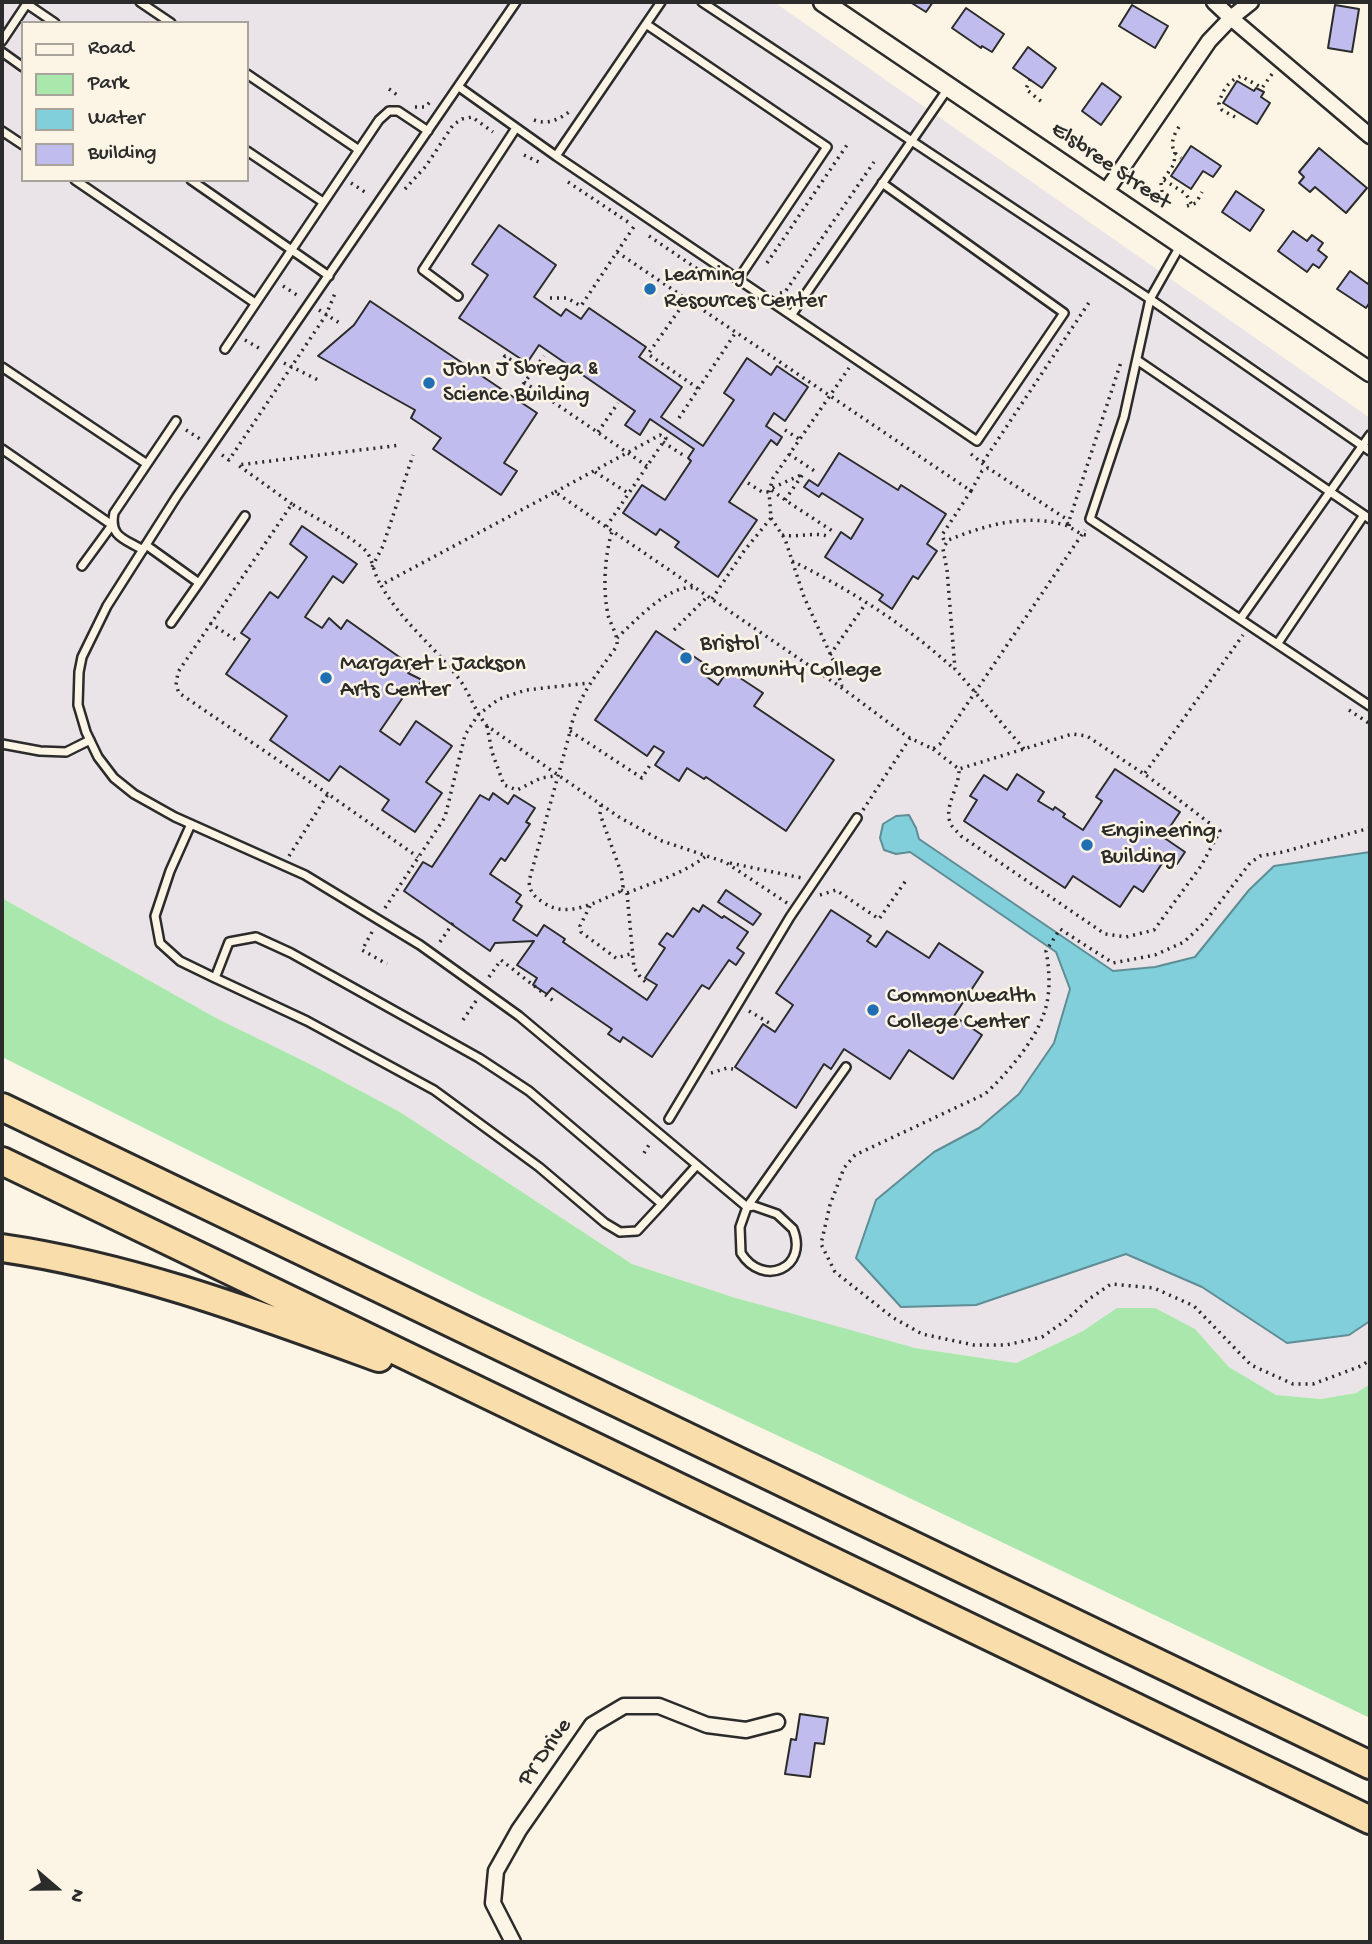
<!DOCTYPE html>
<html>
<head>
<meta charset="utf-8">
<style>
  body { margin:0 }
  #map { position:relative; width:1372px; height:1944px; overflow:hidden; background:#fcf5e5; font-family:"Gochi Hand",sans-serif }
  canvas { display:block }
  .frame { position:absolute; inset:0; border:4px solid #2b2b2b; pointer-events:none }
  .legend { position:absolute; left:21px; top:21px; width:228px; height:161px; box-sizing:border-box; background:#fcf5e5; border:2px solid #a8a49b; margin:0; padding:9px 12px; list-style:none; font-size:21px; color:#2b2b2b }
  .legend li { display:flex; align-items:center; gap:14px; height:35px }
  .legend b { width:35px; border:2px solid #a8a49b }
  .north { position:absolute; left:21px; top:1853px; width:70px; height:70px; -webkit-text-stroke:5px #fcf5e5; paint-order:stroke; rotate:110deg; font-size:19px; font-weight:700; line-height:28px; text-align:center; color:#2b2b2b }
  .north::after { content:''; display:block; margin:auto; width:24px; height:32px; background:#2b2b2b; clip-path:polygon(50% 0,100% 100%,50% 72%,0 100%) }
</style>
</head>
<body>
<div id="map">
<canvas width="1372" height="1944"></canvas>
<div class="frame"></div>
<ul class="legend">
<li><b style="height:9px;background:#fcf5e5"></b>Road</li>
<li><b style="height:19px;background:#aae7ad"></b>Park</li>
<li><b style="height:19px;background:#80cfdb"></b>Water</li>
<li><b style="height:19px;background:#c1bcee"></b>Building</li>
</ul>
<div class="north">N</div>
</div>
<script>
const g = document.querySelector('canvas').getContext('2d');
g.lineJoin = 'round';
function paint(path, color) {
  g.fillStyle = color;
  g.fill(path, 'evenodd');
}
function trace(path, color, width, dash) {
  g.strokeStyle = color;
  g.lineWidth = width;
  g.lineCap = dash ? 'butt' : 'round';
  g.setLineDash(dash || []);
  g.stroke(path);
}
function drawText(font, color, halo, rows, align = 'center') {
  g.font = font + ' "Gochi Hand",sans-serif';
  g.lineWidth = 5;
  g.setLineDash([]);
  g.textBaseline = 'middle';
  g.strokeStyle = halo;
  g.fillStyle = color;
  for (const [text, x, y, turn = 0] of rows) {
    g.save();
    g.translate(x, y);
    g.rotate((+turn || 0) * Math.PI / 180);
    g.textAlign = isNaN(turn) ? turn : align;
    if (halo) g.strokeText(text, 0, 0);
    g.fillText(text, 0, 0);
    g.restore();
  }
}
const built = new Path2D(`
  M2 2H774L1370 418V1384L1356 1393 1321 1399 1276 1395 1229 1367 1195 1329 1117 1309 1083 1331 1016 1363 868 1341 632 1264 400 1112 314 1066 218 1019 2 898ZM23 23H247V180H23Z`);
const green = new Path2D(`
  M2 898 218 1019 314 1066 400 1112 632 1264 736 1298 915 1348 1016 1363 1083 1331 1117 1308H1155L1195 1329 1229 1367 1276 1395 1321 1399 1356 1393 1370 1384V1718L834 1462 480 1296 2 1057Z`);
const water = new Path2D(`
  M909 815 916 828 919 839 1113 971 1155 967 1195 957 1249 890 1274 866 1370 852V1321L1349 1335 1287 1343 1202 1287 1126 1254 976 1305 901 1307 856 1258 876 1200 934 1152 979 1128 1019 1094 1054 1043 1070 989 1056 952 910 852 896 854 884 850 880 838 883 824 896 816Z`);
const building = new Path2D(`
  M910 2H933L926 12Z
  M1132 5 1168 26 1155 48 1119 26Z
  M1335 5 1359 9 1352 52 1328 48Z
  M966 8 1004 34 992 52 982 46 981 48 952 28Z
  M1028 47 1056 68 1042 88 1013 68Z
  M1237 81 1254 91 1256 88 1264 92 1261 97 1270 103 1257 124 1223 103Z
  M1102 83 1121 97 1101 125 1082 111Z
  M1191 146 1221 166 1213 177 1203 171 1191 189 1171 176Z
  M1319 148 1367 188 1346 213 1315 187 1310 192 1299 183 1304 177 1299 172Z
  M1236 191 1264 210 1250 231 1222 212Z
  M499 225 556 265 534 297 561 316 566 309 581 319 589 308 646 347 639 357 682 387 661 417 703 446 734 400 724 393 747 358 771 375 777 366 808 387 785 421 774 413 766 426 782 437 777 445 771 440 729 502 757 520 718 577 675 547 679 542 660 529 656 535 623 513 642 485 665 500 691 461 688 458 694 449 650 419 640 435 625 425 635 411 539 345 527 363 459 318 488 275 472 264Z
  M1293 231 1307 241 1312 235 1323 243 1318 250 1327 257 1319 268 1313 264 1307 272 1278 251Z
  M1350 271 1368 284 1370 280V302L1366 308 1337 289Z
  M370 301 537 413 504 463 517 471 501 495 433 449 441 438 411 418 415 410 318 356 354 325Z
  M839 453 898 490 901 485 946 514 927 544 937 551 918 579 913 576 892 609 879 600 883 595 825 557 841 532 851 539 863 519 822 493 819 497 804 487 809 480 818 486Z
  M302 526 357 564 343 583 333 576 305 617 322 628 329 618 341 629 347 620 412 666 408 673 422 680 412 693 408 690 380 731 400 745 416 721 452 746 426 782 442 793 415 832 382 810 389 800 340 766 329 781 270 740 287 716 226 674 250 639 241 633 270 592 278 598 307 557 290 544Z
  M656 631 708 666 703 674 718 685 728 670 763 693 754 706 834 760 786 831 706 777 704 779 687 768 679 781 655 765 664 752 654 746 647 756 595 720Z
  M1115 769 1180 812 1163 837 1185 852 1177 864 1167 856 1143 892 1134 886 1120 907 1073 876 1065 888 964 821 977 800 970 796 984 775 1007 790 1017 774 1044 792 1038 801 1053 810 1055 807 1065 814 1063 817 1083 830 1102 801 1096 797Z
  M493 793 508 804 514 795 535 808 526 822 530 824 505 861 501 858 490 874 521 895 516 902 522 906 513 920 537 936 544 925 565 939 563 942 647 1000 657 985 645 978 665 948 659 944 667 933 673 937 693 908 699 912 703 905 722 918 724 916 748 932 737 948 744 953 736 965 729 960 709 989 702 985 652 1057 623 1037 620 1042 608 1034 612 1029 552 988 547 994 533 985 537 978 517 965 534 941 495 943 490 951 404 891 423 862 432 867 480 795 489 800Z
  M726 890 761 914 753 925 718 902Z
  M831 910 871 936 867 941 876 947 887 931 929 958 939 943 983 972 954 1016 982 1035 953 1079 909 1050 890 1079 844 1049 831 1069 824 1064 796 1108 735 1067 763 1024 775 1032 793 1005 776 993Z
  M800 1714 828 1718 824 1744 815 1743 810 1777 785 1774 791 1739 796 1740Z`);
const path = new Path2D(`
  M1030 79 1026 89 1043 103
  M389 89 400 97
  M415 107H425L430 102
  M1235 117 1222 110 1219 104C1222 91 1228 81 1241 76L1262 88 1272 74
  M534 120C547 125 559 120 570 111
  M1179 127C1172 137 1168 150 1181 158
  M524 155 541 163
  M1164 180 1186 194 1192 205
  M568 182 628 222
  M351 183 368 194
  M405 189 426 166 453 125 462 119 472 117 493 132
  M1162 192 1161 183 1174 164 1175 152
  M1187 206 1196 203 1202 192
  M649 236 715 281
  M617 252 971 491 942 535 945 543
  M767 263 849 142
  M283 286 300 297
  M780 293 785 292 874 162
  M550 298H567L581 306 635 225
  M687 299 648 354 699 389
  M319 310 341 324
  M245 340 262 350
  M284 363 320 381
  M496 369 505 356 531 373
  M524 382 647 466
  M519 390 544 356
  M679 418 736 332
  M186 430 200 439
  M785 430 799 439
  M598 432 618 403
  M663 442 686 457
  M789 454 816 472
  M971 454 988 468
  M222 455 229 460 326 315 336 291
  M983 462 1090 301
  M595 472 628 493
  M748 483 762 492H769
  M971 491 982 471 988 468 1065 518 1068 524
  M555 492 660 435 666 438 606 527
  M785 500 803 474 770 489 788 502 834 532
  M292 504 238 465 401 445
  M771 518 785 539 804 597 834 662 842 686
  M1069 526 1070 518 1121 362
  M782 535C798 538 815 531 830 537
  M792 561C849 589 906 625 953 668
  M372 567 383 546 413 455
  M712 599 744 551 771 518 769 492 773 478 849 368
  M210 623 239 642
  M674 630 708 596
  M617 638C635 621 670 583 695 588
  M830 655 866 603
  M1349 710 1370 724
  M487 726 492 752 504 785 517 790 541 778 555 776
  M570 731 642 778 650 765
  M933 749 959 769C960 786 944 806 950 822 951 827 958 832 961 836L1105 934 1126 937 1154 930 1201 866 1220 831 1150 778 1087 736 1072 734 959 769
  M1024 749 955 669 947 570 943 549 948 540C984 526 1021 514 1061 524 1073 526 1078 536 1090 535
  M1145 773 1243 635
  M328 794 179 693 176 685 178 672 292 504C308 514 360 540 368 554 374 564 374 575 381 585
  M601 805 600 814 621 872 623 887 619 892C596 902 567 919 544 903 534 896 530 893 529 881L569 736C575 700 596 675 617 646 618 631 608 623 607 609 603 586 605 554 612 532
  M863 810 910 738
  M1370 828 1283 852 1260 856 1250 863 1204 923 1184 942 1155 955 1113 963 1060 929 1046 951C1050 972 1051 996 1043 1016 1034 1042 1005 1076 985 1094L855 1155 844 1168 830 1205 821 1244 835 1272 892 1317 922 1334 974 1345H1006L1042 1337 1065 1321 1089 1299 1111 1284 1154 1288 1194 1306 1251 1365 1293 1384H1313L1361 1366 1370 1360
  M289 856 328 794 418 857
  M730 863 802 878
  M621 890 627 893C654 882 683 874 706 856
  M627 893 634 968 641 978 648 984
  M820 895 836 890 879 919 907 879
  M787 903 725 862 662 841 619 817 487 726C476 713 471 697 462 683 437 648 401 622 381 585L555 492 842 688 908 737 933 749 940 744 1085 530
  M590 906 580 926 581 932 616 958 630 954
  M385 908 445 817 465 735 478 715 499 699 526 690 589 683
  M372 932 362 950 387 964
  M440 942 453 923
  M489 977 501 960 556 1003
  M749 1011 771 1024
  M463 1020 476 1001
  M711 1073 727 1068 733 1069
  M644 1153 650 1143`);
const service = new Path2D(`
  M140 2 171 23
  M516 2 177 496 107 606 82 657 79 672 78 705 86 732 98 757 114 778 134 794 175 817 305 875 420 945 519 1016 747 1207 846 1067
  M702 2 1150 299 1370 451
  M27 4 55 23
  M646 24 827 147 739 278
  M2 41 28 2
  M2 52 23 67
  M247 74 359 150
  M459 87 556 156 977 441 1064 313 882 183
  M2 131 23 145
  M247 151 323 202
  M556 156 661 2
  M75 180 255 303
  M191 180 329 276
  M1180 246 1150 299 1124 417 1090 519 1370 706
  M458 296 423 270 516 128
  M792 314 949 87
  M225 349 379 120 389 111H398L428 131
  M1137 360 1370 519
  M2 367 147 464
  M2 449 112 525 82 566
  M146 545 199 583 245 516
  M143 550C125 539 109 537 114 513L176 421
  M1241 618 1370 435
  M171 623 199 583
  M1278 643 1364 515
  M2 744 40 751 66 752 90 740
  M191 824 170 871 155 916 160 943 180 961 215 978
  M669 1119 790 917 857 818
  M662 1204 637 1231 620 1232 605 1223 539 1167 434 1090 307 1021 215 978 229 942 256 937 291 953 479 1058 529 1091 662 1204 697 1165
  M754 1206 777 1214 793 1229C809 1268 763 1288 741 1253L740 1227 747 1207Z`);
const minor = new Path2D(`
  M1214 2 1231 18 1370 136
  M1105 193 1209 41 1231 18 1251 2
  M513 1942 493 1903 496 1871 519 1830 592 1725 624 1706H659L707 1725 746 1730 777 1722`);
const tertiary = new Path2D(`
  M823 2 1370 372`);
const motorway = new Path2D(`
  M2 1107 1370 1765
  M2 1161 1370 1820
  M2 1248C133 1267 255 1313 379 1358`);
const markers = [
  [650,289,7,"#1f6fb2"],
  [429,383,7,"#1f6fb2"],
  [686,658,7,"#1f6fb2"],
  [326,678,7,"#1f6fb2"],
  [1087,845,7,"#1f6fb2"],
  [873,1010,7,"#1f6fb2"]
];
const streetNames = [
  ["Elsbree Street",1110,167,34],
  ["Pr Drive",546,1753,-55]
];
const poiNames = [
  ["Learning",664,276],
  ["Resources Center",664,302],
  ["John J Sbrega &",443,370],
  ["Science Building",443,396],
  ["Bristol",700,645],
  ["Community College",700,671],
  ["Margaret L Jackson",340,665],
  ["Arts Center",340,691],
  ["Engineering",1101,832],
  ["Building",1101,858],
  ["Commonwealth",887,997],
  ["College Center",887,1023]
];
paint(built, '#eae4e8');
paint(green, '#aae7ad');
paint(water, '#80cfdb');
trace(water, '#5e8d95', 2);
paint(building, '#c1bcee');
trace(building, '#2b2b2b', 2);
trace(service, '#2b2b2b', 12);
trace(minor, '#2b2b2b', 19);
trace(tertiary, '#2b2b2b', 23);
trace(motorway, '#2b2b2b', 32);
trace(path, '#2b2b2b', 3.5, [2, 5]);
trace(service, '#fcf5e5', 7);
trace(minor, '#fcf5e5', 14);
trace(tertiary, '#fcf5e5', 18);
trace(motorway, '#f9deab', 26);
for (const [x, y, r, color] of markers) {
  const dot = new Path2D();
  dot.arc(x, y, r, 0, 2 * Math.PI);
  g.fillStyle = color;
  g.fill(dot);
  trace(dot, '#fcf5e5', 2.5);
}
drawText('23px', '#2b2b2b', '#fcf5e5', streetNames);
drawText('23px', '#2b2b2b', '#fcf5e5', poiNames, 'left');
</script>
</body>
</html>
